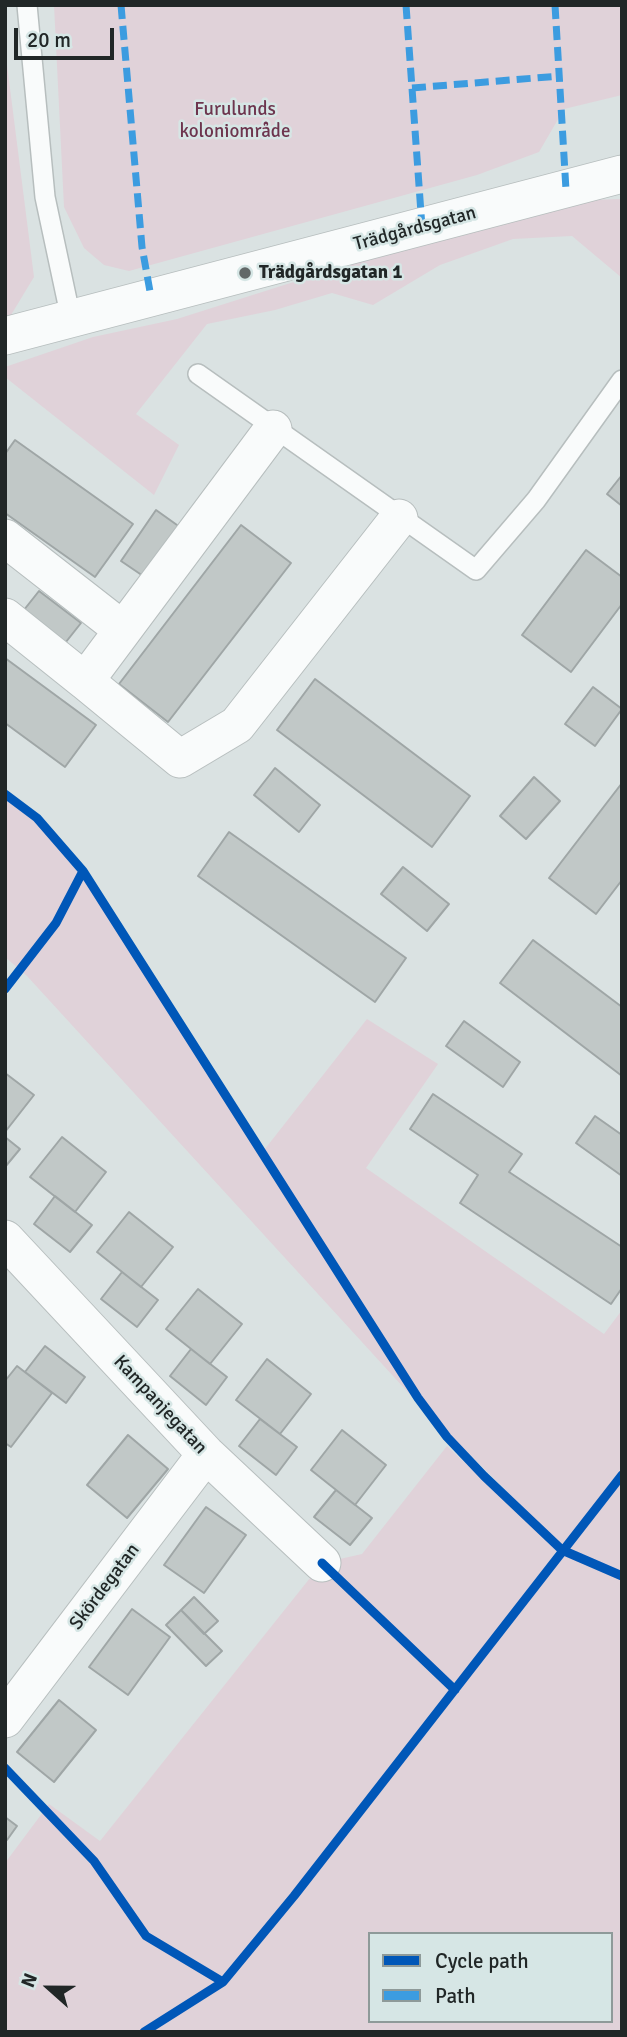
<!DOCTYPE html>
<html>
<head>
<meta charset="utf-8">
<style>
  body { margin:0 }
  #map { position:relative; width:627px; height:2037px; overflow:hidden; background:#dae2e2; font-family:Signika,sans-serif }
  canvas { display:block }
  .frame { position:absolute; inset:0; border:7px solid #212727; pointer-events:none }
  .legend { position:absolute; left:368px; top:1932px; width:245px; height:91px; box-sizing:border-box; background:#d6e6e5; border:2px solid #8e9a99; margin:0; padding:9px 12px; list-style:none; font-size:21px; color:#212727 }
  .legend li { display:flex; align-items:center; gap:14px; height:35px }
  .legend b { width:35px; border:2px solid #8e9a99 }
  .north { position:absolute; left:14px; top:1953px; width:70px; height:70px; -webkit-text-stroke:5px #d6e6e5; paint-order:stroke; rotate:291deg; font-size:19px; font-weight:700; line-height:28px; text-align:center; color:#212727 }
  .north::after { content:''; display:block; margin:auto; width:24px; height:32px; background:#212727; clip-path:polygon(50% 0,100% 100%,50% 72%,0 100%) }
  .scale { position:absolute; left:14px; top:28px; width:100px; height:32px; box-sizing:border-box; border:4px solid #212727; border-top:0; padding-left:9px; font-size:21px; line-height:24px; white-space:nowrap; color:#212727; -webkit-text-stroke:5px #d6e6e5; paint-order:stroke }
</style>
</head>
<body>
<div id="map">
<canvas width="627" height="2037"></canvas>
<div class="frame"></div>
<ul class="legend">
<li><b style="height:9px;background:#0057b8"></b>Cycle path</li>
<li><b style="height:9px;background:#3c9ce0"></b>Path</li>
</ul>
<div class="north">N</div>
<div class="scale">20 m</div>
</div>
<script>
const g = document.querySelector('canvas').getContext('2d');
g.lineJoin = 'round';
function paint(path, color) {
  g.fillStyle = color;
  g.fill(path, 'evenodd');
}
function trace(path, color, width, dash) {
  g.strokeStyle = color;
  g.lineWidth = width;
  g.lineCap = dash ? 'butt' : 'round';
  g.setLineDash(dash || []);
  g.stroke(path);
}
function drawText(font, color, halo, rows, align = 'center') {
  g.font = font + ' Signika,sans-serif';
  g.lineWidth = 5;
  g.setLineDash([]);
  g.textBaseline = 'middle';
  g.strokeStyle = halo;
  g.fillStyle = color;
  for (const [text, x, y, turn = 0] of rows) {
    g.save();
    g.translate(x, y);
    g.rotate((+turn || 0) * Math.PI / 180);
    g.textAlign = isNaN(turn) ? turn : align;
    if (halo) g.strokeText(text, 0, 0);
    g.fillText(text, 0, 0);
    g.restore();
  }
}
const green = new Path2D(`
  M54 5H622V95L564 109 539 152 477 175 129 271 104 265 84 248 64 207Z
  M5 49 34 277 11 315 5 316Z
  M622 199V278L572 236 513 239 440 265 373 305 332 293 275 310 207 324 136 414 179 445 154 495 5 377V367L93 337 177 319 549 201Z
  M5 794 37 818 83 871 261 1154 367 1019 438 1064 366 1168 604 1334 622 1310V2032H5V1863L49 1804 100 1841 322 1563 362 1554 447 1446 558 1549 508 1618 576 1530 562 1546 415 1400 27 976 5 957ZM370 1934H611V2021H370Z`);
const building = new Path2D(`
  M15 440 133 524 95 577 5 513V454Z
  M622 475V506L607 494Z
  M156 510 184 530 149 580 121 561Z
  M241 525 291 563 168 722 119 684Z
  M586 550 622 577V604L571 672 522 635Z
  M39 591 81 623 58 652 16 620Z
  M5 658 96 725 65 767 5 723Z
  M315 679 470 796 432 847 277 730Z
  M593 687 622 709 595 746 565 724Z
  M275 768 320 805 299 832 254 795Z
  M534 777 560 801 526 839 500 816Z
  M622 783V880L596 914 549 878Z
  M229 832 406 958 375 1002 198 876Z
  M403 867 449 904 427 931 381 894Z
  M533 940 622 1007V1076L500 983Z
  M464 1021 520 1062 503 1087 446 1046Z
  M5 1073 34 1095 5 1132Z
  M433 1094 522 1154 509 1172 622 1247V1288L611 1304 460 1203 478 1175 410 1129Z
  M595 1116 622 1135V1176L576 1143Z
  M5 1137 20 1149 5 1167Z
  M62 1137 106 1172 75 1212 30 1177Z
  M55 1196 92 1225 70 1252 34 1224Z
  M129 1212 173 1247 141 1287 97 1252Z
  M122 1272 158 1300 137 1327 101 1299Z
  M198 1289 242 1324 210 1364 166 1329Z
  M45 1346 85 1377 66 1403 25 1372Z
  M191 1349 227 1377 206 1405 170 1376Z
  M267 1359 311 1394 280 1434 236 1400Z
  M17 1366 52 1393 11 1447 5 1443V1381Z
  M260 1419 297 1447 276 1475 239 1446Z
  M342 1430 386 1465 355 1505 311 1470Z
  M128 1435 168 1469 127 1518 87 1485Z
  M336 1490 372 1518 350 1545 314 1517Z
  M206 1507 246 1535 204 1593 164 1565Z
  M194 1597 218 1621 204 1634 181 1610Z
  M132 1609 170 1637 128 1695 89 1667Z
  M181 1610 222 1651 206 1666 166 1625Z
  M59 1700 96 1730 54 1782 17 1752Z
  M5 1817 17 1826 7 1840 5 1838Z`);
const service = new Path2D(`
  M27 5 45 197 71 319
  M198 374 476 570 536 500 622 380`);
const minor = new Path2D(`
  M5 336 622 174
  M273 429 85 681 180 759 237 725 399 518
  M5 538 123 630
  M5 617 85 681
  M5 1239 206 1454 322 1563
  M5 1719 206 1454`);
const quiet = new Path2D(`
  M121 5 142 247 151 297
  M406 5 422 227
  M555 5 566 190
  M412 88 560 76`);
const cycleway = new Path2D(`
  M5 794 37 818 83 871 418 1398 447 1437 484 1476 562 1550 622 1576
  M5 989 56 923 83 871
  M322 1563 455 1690
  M5 1768 94 1861 146 1936 223 1982
  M144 2032 223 1982 294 1896 622 1475`);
const markers = [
  [245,273,7,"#626868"]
];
const parkNames = [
  ["Furulunds",235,110],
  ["koloniområde",235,132]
];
const streetNames = [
  ["Trädgårdsgatan",415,229,-15],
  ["Kampanjegatan",160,1405,47],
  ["Skördegatan",105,1587,-53]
];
const poiNames = [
  ["Trädgårdsgatan 1",259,273]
];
paint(green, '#e0d2d9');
paint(building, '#c1c8c7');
trace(building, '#9fa6a6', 2);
trace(service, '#b7bebe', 22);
trace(minor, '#b7bebe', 39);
trace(service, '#f9fbfb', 19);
trace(minor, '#f9fbfb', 37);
trace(quiet, '#3c9ce0', 7, [14, 7]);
trace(cycleway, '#0057b8', 9);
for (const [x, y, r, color] of markers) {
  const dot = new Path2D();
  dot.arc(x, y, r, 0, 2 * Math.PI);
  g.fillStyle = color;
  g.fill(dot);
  trace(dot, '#d6e6e5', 2.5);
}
drawText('19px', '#6d354e', '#d6e6e5', parkNames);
drawText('19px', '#212727', '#d6e6e5', streetNames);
drawText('bold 19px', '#212727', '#d6e6e5', poiNames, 'left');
</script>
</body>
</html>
